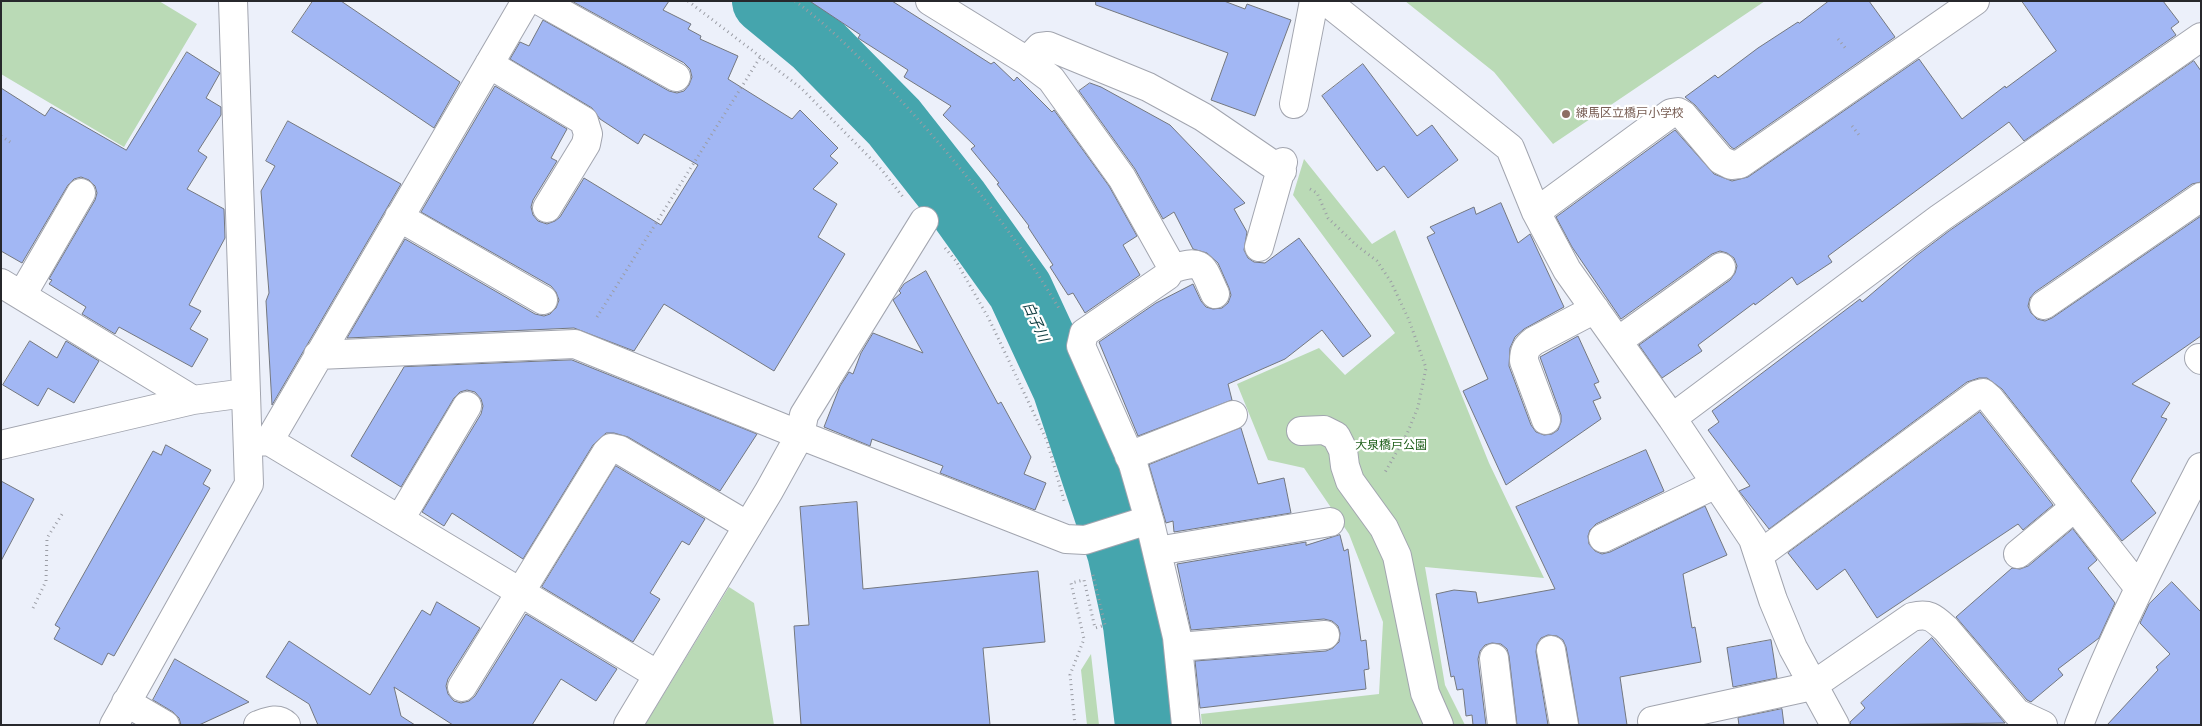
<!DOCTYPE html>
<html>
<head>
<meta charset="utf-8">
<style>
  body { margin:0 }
  #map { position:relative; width:2202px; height:726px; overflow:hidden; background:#ecf0fa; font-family:"Archivo Narrow",sans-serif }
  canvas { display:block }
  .frame { position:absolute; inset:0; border:2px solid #27282c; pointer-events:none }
</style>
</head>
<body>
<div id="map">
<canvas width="2202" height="726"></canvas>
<div class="frame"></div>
</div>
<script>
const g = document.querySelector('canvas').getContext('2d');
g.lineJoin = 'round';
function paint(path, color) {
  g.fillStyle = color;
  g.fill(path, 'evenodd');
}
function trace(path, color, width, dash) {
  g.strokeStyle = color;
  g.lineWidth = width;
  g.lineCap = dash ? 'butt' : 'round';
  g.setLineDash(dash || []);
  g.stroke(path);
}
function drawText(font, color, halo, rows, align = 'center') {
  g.font = font + ' "Archivo Narrow","Noto Sans JP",sans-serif';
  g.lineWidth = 4.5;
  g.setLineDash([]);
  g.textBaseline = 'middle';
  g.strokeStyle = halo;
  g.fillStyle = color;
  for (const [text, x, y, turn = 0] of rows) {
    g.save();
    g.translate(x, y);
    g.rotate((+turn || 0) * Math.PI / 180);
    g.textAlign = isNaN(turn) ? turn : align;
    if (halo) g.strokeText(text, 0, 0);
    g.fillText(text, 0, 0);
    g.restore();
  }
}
const green = new Path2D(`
  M1 1H159L197 24 124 147 1 74Z
  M1405 1H1765L1553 144 1494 72Z
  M1304 159 1372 244 1395 230 1489 463 1544 578 1425 567 1445 685 1465 725H1202L1201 714 1379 694 1383 622 1349 534 1304 468 1268 460 1237 384 1319 348 1345 375 1395 333 1293 195Z
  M729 587 754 603 774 725H645Z
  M1091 654 1099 725H1087L1081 670Z`);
const river = new Path2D(`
  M765 1 816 43 894 122 957 202 1020 290 1065 387 1120 552 1136 625 1148 725`);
const building = new Path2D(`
  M313 1H341L460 82 434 128 292 32Z
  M572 1H669L663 10 691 24 688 29 701 36 700 39 738 56 728 79 792 119 800 110 838 148 830 156 838 163 813 189 837 204 818 237 845 254 774 371 664 304 634 351 574 328 347 338 405 239 535 314 544 316 550 314 556 308 559 300 556 292 551 286 421 212 495 86 567 129 551 158 557 161 533 200 531 207 533 215 538 221 547 224 555 221 560 217 584 178 661 225 698 165 644 134 638 144 600 119 592 108 510 59 520 42 529 46 543 20 669 91 677 93 684 91 689 85 692 77 690 69 684 63Z
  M810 1H892L991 64 994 62 1014 81 1017 77 1052 112 1054 110 1109 186 1137 236 1123 245 1140 275 1085 313 1073 293 1068 295 1050 267 1053 265 1028 227 1029 226 997 184 999 183 971 149 975 146 943 115 951 106 904 77 908 70 858 38 860 35Z
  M1096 1H1224L1245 9 1247 4 1291 20 1255 116 1211 100 1228 53 1096 5Z
  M1829 1H1869L1895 37 1734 149 1731 147 1695 105 1685 97 1715 75 1718 78 1758 48 1798 22 1799 23Z
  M2022 1H2163L2179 22 2171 28 2176 35 2024 141 2009 122 1828 256 1832 262 1797 285 1792 277 1755 305 1754 303 1698 345 1702 351 1662 378 1639 345 1730 280 1735 273 1737 266 1734 258 1727 253 1720 251 1712 254 1621 319 1572 247 1556 217 1675 130 1714 174 1732 181 1748 177 1919 59 1962 119 2005 86 2006 88 2056 51Z
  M187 52 220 73 206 98 221 107V115L198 151 207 157 187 189 224 209 225 238 189 305 201 311 190 329 208 339 192 367 119 327 115 334 82 314 86 307 49 284 52 280 49 279 95 200 97 193 95 186 89 180 81 177 74 179 68 185 22 263 1 251V88L45 116 51 107 126 150Z
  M2194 61 2201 71V182L2192 184 2035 292 2030 298 2028 306 2031 313 2037 319 2045 321 2052 318 2201 216V336L2132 384 2170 403 2161 417 2167 419 2131 481 2156 513 2122 541 2002 389 1987 378H1979L1967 382 1769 529 1739 491 1750 486 1708 430 1719 422 1712 411 1860 299 1862 302 1916 256 1949 231Z
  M1363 64 1417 136 1432 125 1458 160 1408 198 1384 166 1377 171 1322 96Z
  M1090 83 1101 87 1170 125 1245 203 1234 209 1247 232 1244 250 1248 258 1254 262 1265 263 1299 238 1371 336 1343 357 1322 330 1285 359 1228 384 1232 400 1138 436 1099 342 1156 303 1193 284 1201 301 1206 307 1213 309 1222 308 1228 303 1231 295 1229 288 1218 263 1207 253 1193 249 1174 212 1163 219 1135 169 1079 91Z
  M288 121 401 184 272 405 266 301 269 293 261 191 275 166 266 161Z
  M1501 203 1518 243 1530 234 1564 307 1524 329 1515 337 1510 348 1509 366 1531 425 1536 432 1544 435 1552 434 1558 430 1561 422V415L1540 357 1578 336 1599 382 1594 384 1601 398 1593 401 1601 419 1506 485 1463 391 1488 379 1427 237 1435 233 1430 227 1474 207 1476 214Z
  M926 271 998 404 1001 402 1031 457 1024 474 1046 483 1035 510 940 473 943 466 872 439 870 446 824 427 840 386 849 372 853 374 861 353 873 333 923 353 893 300 901 293 899 291 904 284Z
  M30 341 57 358 66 341 99 361 74 403 48 388 38 406 3 385Z
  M572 360 757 434 720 491 628 437 614 433H606L593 445 523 559 452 513 444 526 422 512 481 414 483 406 481 399 475 392 467 390 460 392 454 398 401 487 351 456 404 367Z
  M1980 412 2053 505 2023 530 2018 524 1877 618 1845 569 1817 590 1788 553Z
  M1241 428 1258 484 1284 478 1291 513 1174 532 1173 521 1166 523 1149 465Z
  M166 445 211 470 203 484 210 488 114 656 108 653 102 665 54 639 60 628 55 625 153 451 161 455Z
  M1646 450 1664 491 1596 524 1590 530 1588 536 1589 544 1595 551 1602 554 1610 552 1705 506 1727 555 1683 574 1692 628 1695 627 1701 662 1620 677 1627 725H1579L1566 647 1563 640 1557 636 1548 635 1541 638 1537 644 1536 652 1548 725H1517L1509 656 1507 649 1501 644 1492 643 1485 645 1480 651 1478 659 1486 725H1473L1472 715 1466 716 1463 689 1457 690 1454 676 1451 677 1436 594 1454 590 1476 592 1478 603 1555 589 1516 507Z
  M616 466 705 519 689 545 682 541 650 593 660 599 633 642 542 587Z
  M1 481 34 499 1 561Z
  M857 502 863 589 1038 571 1045 642 983 648 990 725H801L794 626 809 625 800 507Z
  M2073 529 2097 560 2088 568 2115 603 2099 638 2058 669 2063 675 2031 702 2027 700 1956 617 2012 568 2020 569 2028 566Z
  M1340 535 1344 551 1348 549 1361 641 1366 640 1369 669 1364 670 1366 689 1200 708 1195 661 1326 651 1333 648 1339 642 1340 633 1338 626 1332 621 1324 619 1191 630 1177 564 1306 542V545Z
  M2172 582 2201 612V725H2107L2158 670 2156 667 2170 654 2140 623 2149 604Z
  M437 602 480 628 448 679 446 686 448 694 454 701 461 703 469 701 475 696 526 614 617 669 596 701 561 679 532 725H453L394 687 401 716 415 725H318L309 704 266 677 289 641 370 695 422 610 430 615Z
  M1932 638 2005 723 1851 725 1850 722 1865 708 1861 703Z
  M1771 640 1777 678 1733 687 1727 648Z
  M175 659 249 702 199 725H181L179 718 173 712 153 700Z
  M1782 709 1784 725H1739L1738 718Z`);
const path = new Path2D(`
  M688 1 801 88 881 169 903 197
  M795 1C830 27 862 60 892 91 955 158 1013 231 1060 310
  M1838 39 1847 50
  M1852 126 1859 135
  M1 136 13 144
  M1310 189 1317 193 1328 218 1356 245 1377 261 1391 282 1409 320 1426 368 1418 407 1407 434 1384 474
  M945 248 956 261 989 319 1047 441 1065 504
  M597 317 761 56
  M33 608 46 581 47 538 64 511
  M1075 725 1070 675 1084 639 1071 583 1084 580 1095 628 1105 625 1092 571`);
const minor = new Path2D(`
  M540 1 676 77
  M930 1 1027 61 1051 79 1122 178 1169 262 1171 269 1167 276 1084 333 1081 346 1133 464 1150 523 1177 637 1186 725
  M1326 1 1510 148 1536 212 1567 270 1672 418 1753 539 1773 600 1793 648 1835 725
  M1027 61 1040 47 1048 46 1148 87 1203 117 1282 171
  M489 64 584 121 588 134 586 144 547 208
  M1294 104 1314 1
  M1536 212 1671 113 1678 112 1683 115 1721 160 1731 165 1740 164 1975 1
  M399 217 543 300
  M1259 247 1283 162
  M1171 269C1204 258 1202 266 1215 294
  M1 283 193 400
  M22 295 81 193
  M2044 305 2201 197
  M1618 341 1721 267
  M318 355 575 344 800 435 1066 539 1085 540 1139 523H1150
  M2199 358 2201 360
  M1672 418 1940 218 2201 37
  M1546 420 1524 361C1524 351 1526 347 1534 341L1595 309
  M1301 431 1324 430 1336 436 1343 450 1345 466 1350 481 1384 528 1397 556 1425 693 1439 725
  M269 441 526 1
  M252 442 269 441 658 675
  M1 445 193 400 246 393
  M1129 456 1233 415
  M400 519 467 406
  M1603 538 1716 484
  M1157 551 1330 522
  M2018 554 2075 507
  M1759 555 1976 395 1983 393 1990 399 2139 588
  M1178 647 1325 635
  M1551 650 1564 725
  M1494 658 1502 725
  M462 687 606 453 611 448 620 450 748 526
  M126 702 165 725
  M1652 721 1812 686 1912 617C1929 613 1933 617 1946 629L2017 713 2043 725
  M114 725 249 484 233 1
  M258 725C269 721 278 717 286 725
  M628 725 769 491 800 435 804 415 924 221
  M2079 725C2113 636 2157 552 2201 467`);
const markers = [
  [1566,114,5,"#8d6e63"]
];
const educationNames = [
  ["練馬区立橋戸小学校",1576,114]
];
const parkNames = [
  ["大泉橋戸公園",1391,446]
];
const waterNames = [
  ["白子川",1035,322,65]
];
paint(green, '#badab6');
trace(river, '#45a5ad', 66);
paint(building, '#a2b7f4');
trace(building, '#73777f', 1);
trace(minor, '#a2a5af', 30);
trace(path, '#9b9da5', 3, [1, 4]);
trace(minor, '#fff', 28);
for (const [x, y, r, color] of markers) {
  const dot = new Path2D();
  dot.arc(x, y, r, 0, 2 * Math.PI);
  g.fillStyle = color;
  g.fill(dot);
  trace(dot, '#fff', 2);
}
drawText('12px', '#785e54', '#fff', educationNames, 'left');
drawText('12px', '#1f5f1b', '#fff', parkNames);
drawText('italic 14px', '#0e3c40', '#fff', waterNames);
</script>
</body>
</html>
